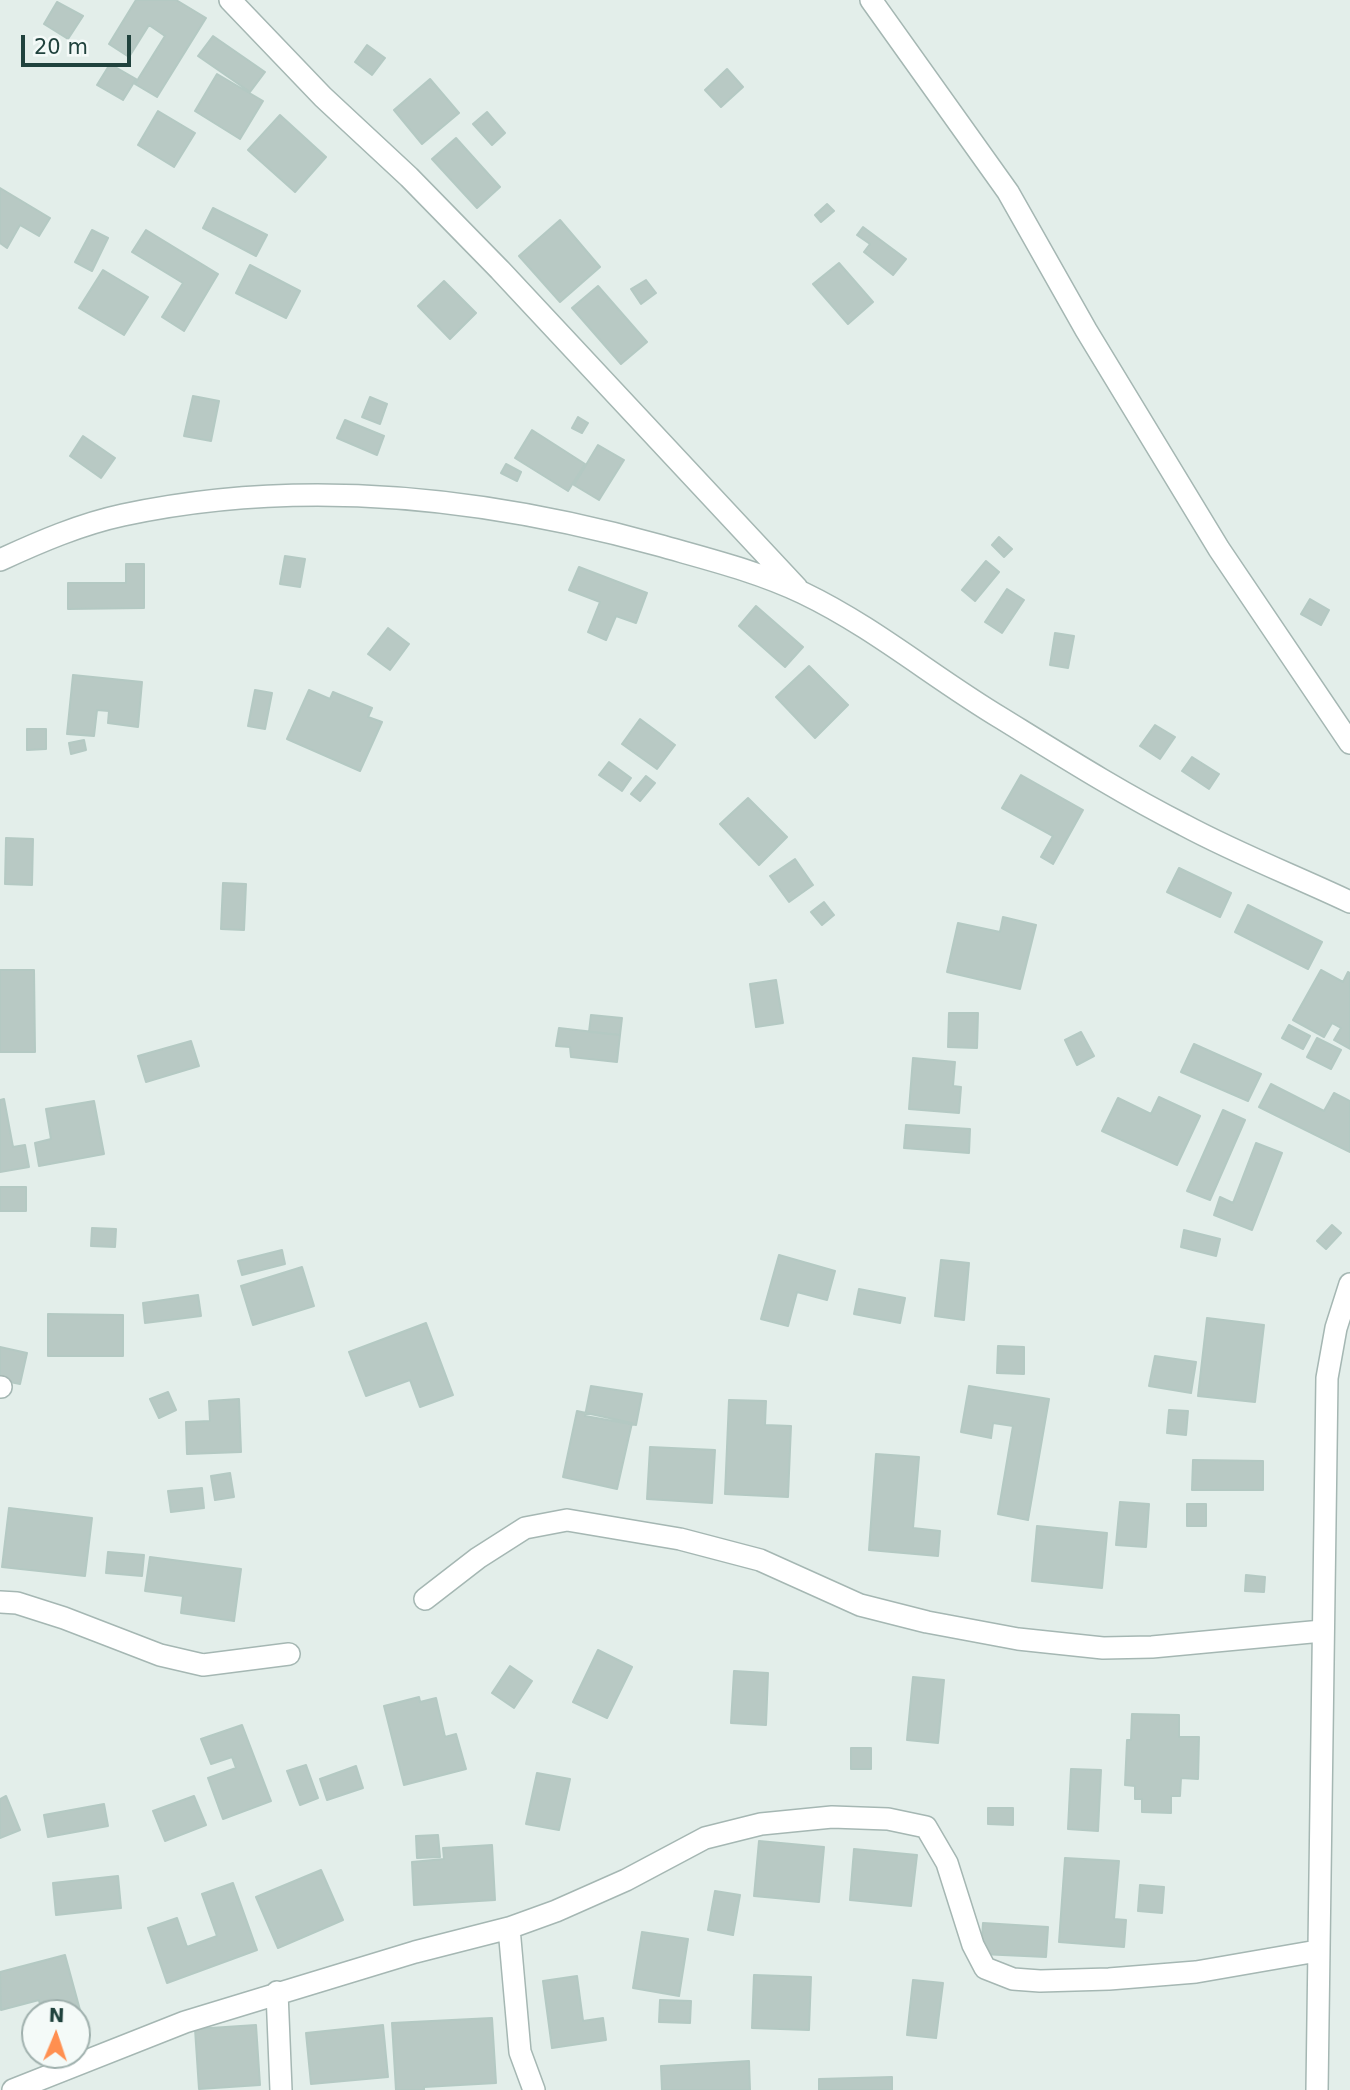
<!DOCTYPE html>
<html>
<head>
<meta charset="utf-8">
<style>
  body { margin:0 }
  #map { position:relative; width:1350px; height:2090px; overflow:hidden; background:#e3eeea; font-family:"DejaVu Sans",sans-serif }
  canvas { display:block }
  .north { position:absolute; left:21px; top:1999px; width:70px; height:70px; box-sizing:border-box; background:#f4faf8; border:2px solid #9fb0ad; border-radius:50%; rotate:2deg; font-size:19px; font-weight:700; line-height:28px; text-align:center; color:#20423d }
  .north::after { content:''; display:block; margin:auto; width:24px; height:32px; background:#ff8f50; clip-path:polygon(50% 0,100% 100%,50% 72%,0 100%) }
  .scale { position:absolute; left:21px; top:35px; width:110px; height:32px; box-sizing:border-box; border:4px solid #20423d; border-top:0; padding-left:9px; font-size:21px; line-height:24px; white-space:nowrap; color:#20423d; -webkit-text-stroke:5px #f4faf8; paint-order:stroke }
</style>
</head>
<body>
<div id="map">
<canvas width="1350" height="2090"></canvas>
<div class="north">N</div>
<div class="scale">20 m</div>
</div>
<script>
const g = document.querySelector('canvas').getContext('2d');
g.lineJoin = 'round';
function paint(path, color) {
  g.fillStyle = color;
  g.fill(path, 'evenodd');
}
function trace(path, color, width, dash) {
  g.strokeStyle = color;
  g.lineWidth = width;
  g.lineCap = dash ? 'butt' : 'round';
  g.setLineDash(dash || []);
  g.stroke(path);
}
const building = new Path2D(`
  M136 0H176L206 18 157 97 135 84 165 36 149 25 129 57 109 44Z
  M57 2 83 16 68 39 44 24Z
  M213 36 265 72 250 92 198 56Z
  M367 45 385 58 372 75 355 62Z
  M110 64 136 79 123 100 97 85Z
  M727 69 743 87 721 107 705 90Z
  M217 74 263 101 240 139 195 111Z
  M430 79 459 113 422 144 394 110Z
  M158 111 195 133 174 167 138 145Z
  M487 112 505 133 492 145 473 124Z
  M280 115 326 157 295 192 248 150Z
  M456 138 500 187 477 208 432 159Z
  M0 188 50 218 39 236 20 225 7 248 0 243Z
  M827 204 834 211 821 222 815 215Z
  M213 208 267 235 256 256 203 228Z
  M560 220 600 267 560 302 519 256Z
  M863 227 906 259 893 275 864 252 870 244 857 235Z
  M92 230 108 238 92 271 75 262Z
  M146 230 218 274 184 331 162 317 183 283 132 252Z
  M839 263 873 302 848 324 813 284Z
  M250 265 300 291 286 318 236 293Z
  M103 270 148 297 124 335 79 308Z
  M646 280 656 293 641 304 631 289Z
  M444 281 476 313 450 339 418 306Z
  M598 286 647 342 621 364 572 308Z
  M193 396 219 401 211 441 184 436Z
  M370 397 387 404 380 424 362 417Z
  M578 417 588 423 582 433 572 428Z
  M345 420 384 436 377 455 337 438Z
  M532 430 585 464 568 491 515 458Z
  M83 436 115 458 101 478 70 456Z
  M598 445 624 460 599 500 574 485Z
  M506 464 521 472 517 481 501 473Z
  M999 537 1012 549 1004 557 992 545Z
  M285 556 305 559 300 587 280 584Z
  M986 561 999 572 975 601 962 590Z
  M126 564H144V608L68 609V583H126Z
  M579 567 647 593 636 623 616 616 606 640 588 632 600 602 569 590Z
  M1007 589 1024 600 1002 633 985 622Z
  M1310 599 1329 610 1321 625 1301 614Z
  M756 606 803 647 785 667 739 626Z
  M388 628 409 644 390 670 368 654Z
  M1055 633 1074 636 1068 668 1050 665Z
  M809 666 848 705 815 738 776 697Z
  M73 675 142 682 138 727 108 723 109 711 97 710 94 736 67 734Z
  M255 690 272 693 265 729 248 726Z
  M309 690 330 699 333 692 372 708 368 717 382 722 360 771 287 739Z
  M640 719 675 745 657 769 622 744Z
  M1155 725 1175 737 1160 759 1140 746Z
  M27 729H46V749L27 750Z
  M84 740 86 750 71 754 69 743Z
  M1192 757 1219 774 1209 789 1182 771Z
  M609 762 631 778 622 791 599 775Z
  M1021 775 1083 810 1053 864 1041 857 1053 836 1002 808Z
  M646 776 655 783 640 801 631 794Z
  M748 798 787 837 759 865 720 824Z
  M6 838 33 839 32 885 5 884Z
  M795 859 813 885 789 902 770 876Z
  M1179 868 1231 893 1220 917 1167 892Z
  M223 883 246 884 244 930 221 929Z
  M824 902 834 915 822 925 811 912Z
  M1248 905 1322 942 1308 969 1235 932Z
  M1003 917 1036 925 1020 989 947 972 958 923 1000 932Z
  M0 970H34L35 1052H0Z
  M1321 970 1343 982 1348 972 1350 973V1049L1334 1040 1341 1028 1332 1023 1324 1037 1293 1020Z
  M776 980 783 1023 756 1027 750 984Z
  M949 1013H978L977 1048 948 1047Z
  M591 1015 622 1018 620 1035 589 1032Z
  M1289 1025 1310 1036 1303 1049 1282 1038Z
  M559 1028 620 1035 617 1062 571 1057 570 1047 556 1046Z
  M1081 1032 1094 1056 1077 1065 1065 1040Z
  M1317 1038 1341 1050 1331 1069 1307 1057Z
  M191 1041 199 1066 146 1082 138 1056Z
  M1194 1044 1261 1074 1248 1101 1181 1072Z
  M913 1058 955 1062 953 1086 961 1087 959 1113 909 1109Z
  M1271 1084 1324 1111 1334 1093 1350 1101V1152L1259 1107Z
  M1159 1097 1200 1116 1177 1165 1102 1131 1118 1098 1151 1114Z
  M4 1099 13 1147 25 1145 29 1167 0 1172V1100Z
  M94 1101 104 1154 39 1166 35 1143 51 1139 46 1109Z
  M1223 1110 1245 1120 1210 1200 1187 1191Z
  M906 1125 970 1129 969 1153 904 1148Z
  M1256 1143 1282 1153 1252 1230 1214 1215 1220 1197 1233 1203Z
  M0 1187H26V1211H0Z
  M1332 1225 1341 1233 1326 1249 1317 1241Z
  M92 1228 116 1229 115 1247 91 1246Z
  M1184 1230 1220 1239 1216 1256 1181 1247Z
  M282 1250 285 1264 242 1275 238 1261Z
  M779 1255 835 1271 827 1300 797 1292 788 1326 761 1319Z
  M941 1260 969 1263 964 1320 935 1316Z
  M302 1267 314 1306 253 1325 241 1286Z
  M859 1289 905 1298 900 1323 854 1314Z
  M198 1295 201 1316 145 1323 143 1303Z
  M48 1314 123 1315V1356H48Z
  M1207 1318 1264 1325 1255 1402 1198 1396Z
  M426 1323 453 1395 420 1407 410 1380 366 1396 349 1352Z
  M998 1346 1024 1347V1374L997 1373Z
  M0 1347 27 1353 20 1384 0 1380Z
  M1155 1356 1196 1362 1191 1393 1149 1386Z
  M591 1386 642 1394 636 1425 585 1416Z
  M969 1386 1049 1399 1028 1520 998 1514 1013 1426 993 1423 991 1438 961 1432Z
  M168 1392 176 1410 159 1418 150 1399Z
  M239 1399 241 1452 187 1454 186 1422 210 1421 209 1401Z
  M729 1400 766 1401 765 1425 791 1426 788 1497 725 1494Z
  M1169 1410 1188 1411 1186 1435 1167 1433Z
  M577 1411 632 1423 617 1489 563 1477Z
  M650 1447 715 1450 712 1503 647 1499Z
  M876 1454 919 1457 913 1528 940 1531 938 1556 869 1550Z
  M1193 1460 1263 1461V1490H1192Z
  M230 1473 234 1497 215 1500 211 1476Z
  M202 1488 204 1508 171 1512 168 1491Z
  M1120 1502 1149 1504 1146 1547 1116 1545Z
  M1187 1504H1206V1526H1187Z
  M9 1508 92 1518 85 1576 2 1567Z
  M1037 1526 1107 1533 1102 1588 1032 1581Z
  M108 1552 144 1555 142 1576 106 1573Z
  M150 1557 241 1569 234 1621 181 1613 183 1596 145 1591Z
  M1246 1575 1265 1577 1264 1592 1245 1591Z
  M598 1650 632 1667 607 1718 573 1702Z
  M510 1666 532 1681 514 1708 492 1693Z
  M734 1671 768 1673 766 1725 731 1723Z
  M913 1677 944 1680 938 1743 907 1740Z
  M419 1697 420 1702 436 1698 445 1737 456 1734 466 1769 404 1785 384 1706Z
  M1132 1714 1179 1715V1737H1199L1198 1779 1181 1778 1180 1796H1171V1813L1142 1812V1799H1135V1786L1125 1785 1127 1740H1131Z
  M242 1725 271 1801 223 1819 208 1778 236 1768 232 1757 211 1764 201 1739Z
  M851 1748H871V1769H851Z
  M306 1765 318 1798 300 1805 287 1771Z
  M356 1766 363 1788 327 1800 320 1779Z
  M1071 1769 1101 1770 1098 1831 1068 1829Z
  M537 1773 570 1779 559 1830 526 1824Z
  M6 1796 20 1830 0 1838V1799Z
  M194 1796 206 1825 165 1841 153 1811Z
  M104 1804 108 1826 48 1837 44 1815Z
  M988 1808H1013V1825L988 1824Z
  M438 1835 440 1857 417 1858 416 1836Z
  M759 1841 824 1847 819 1902 754 1896Z
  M492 1845 495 1900 414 1905 412 1862 444 1859 443 1848Z
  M854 1849 917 1855 911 1906 850 1900Z
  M1065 1858 1119 1861 1114 1919 1126 1920 1124 1947 1059 1942Z
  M321 1870 343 1920 278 1948 256 1897Z
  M118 1876 121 1908 56 1915 53 1883Z
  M233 1883 257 1950 167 1983 148 1928 177 1918 187 1947 217 1936 202 1894Z
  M1140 1885 1164 1887 1162 1913 1138 1911Z
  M715 1891 740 1895 733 1935 708 1930Z
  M983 1923 1048 1927 1046 1957 981 1954Z
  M642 1932 688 1939 679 1996 633 1988Z
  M65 1955 80 2010 70 2013H42L39 2000 1 2010 0 1972Z
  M754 1975 811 1977 809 2030 752 2028Z
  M577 1976 583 2021 603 2018 606 2040 552 2048 543 1981Z
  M913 1980 943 1983 936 2038 907 2035Z
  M660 2000 691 2001 690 2023 659 2022Z
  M492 2018 496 2083 424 2087V2090H396L392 2023Z
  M256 2025 260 2085 199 2089 195 2029Z
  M383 2025 388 2077 311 2084 306 2033Z
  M749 2061 750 2090H662L661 2066Z
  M892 2077V2090H819V2079Z`);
const street = new Path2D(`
  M230 0 323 97 409 177 500 270 797 588
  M871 0 1008 192 1086 330 1219 549 1350 743
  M0 560C39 542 81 524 123 515 300 477 485 497 658 545 707 559 757 571 803 593 874 627 934 678 1001 718 1061 755 1121 793 1184 825 1238 854 1295 876 1350 902
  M0 1387H1
  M425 1599 478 1558 525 1528 567 1520 680 1539 760 1560 860 1605 927 1622 1018 1639 1103 1648 1152 1647 1322 1631
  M0 1602 17 1603 64 1618 160 1655 203 1665 289 1654
  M509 1928 520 2052 534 2090
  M277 1992 281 2090
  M13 2090 185 2022 415 1952 509 1928 556 1911 626 1880 705 1838 761 1824 832 1817 888 1819 926 1827 947 1863 973 1945 985 1968 1013 1979 1040 1981 1109 1979 1196 1972 1317 1951
  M1317 2090 1327 1378 1336 1328 1350 1284`);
paint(building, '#b8c9c4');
trace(building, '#b4c9c3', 2);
trace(street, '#a5b7b3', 24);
trace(street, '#fff', 21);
</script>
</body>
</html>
